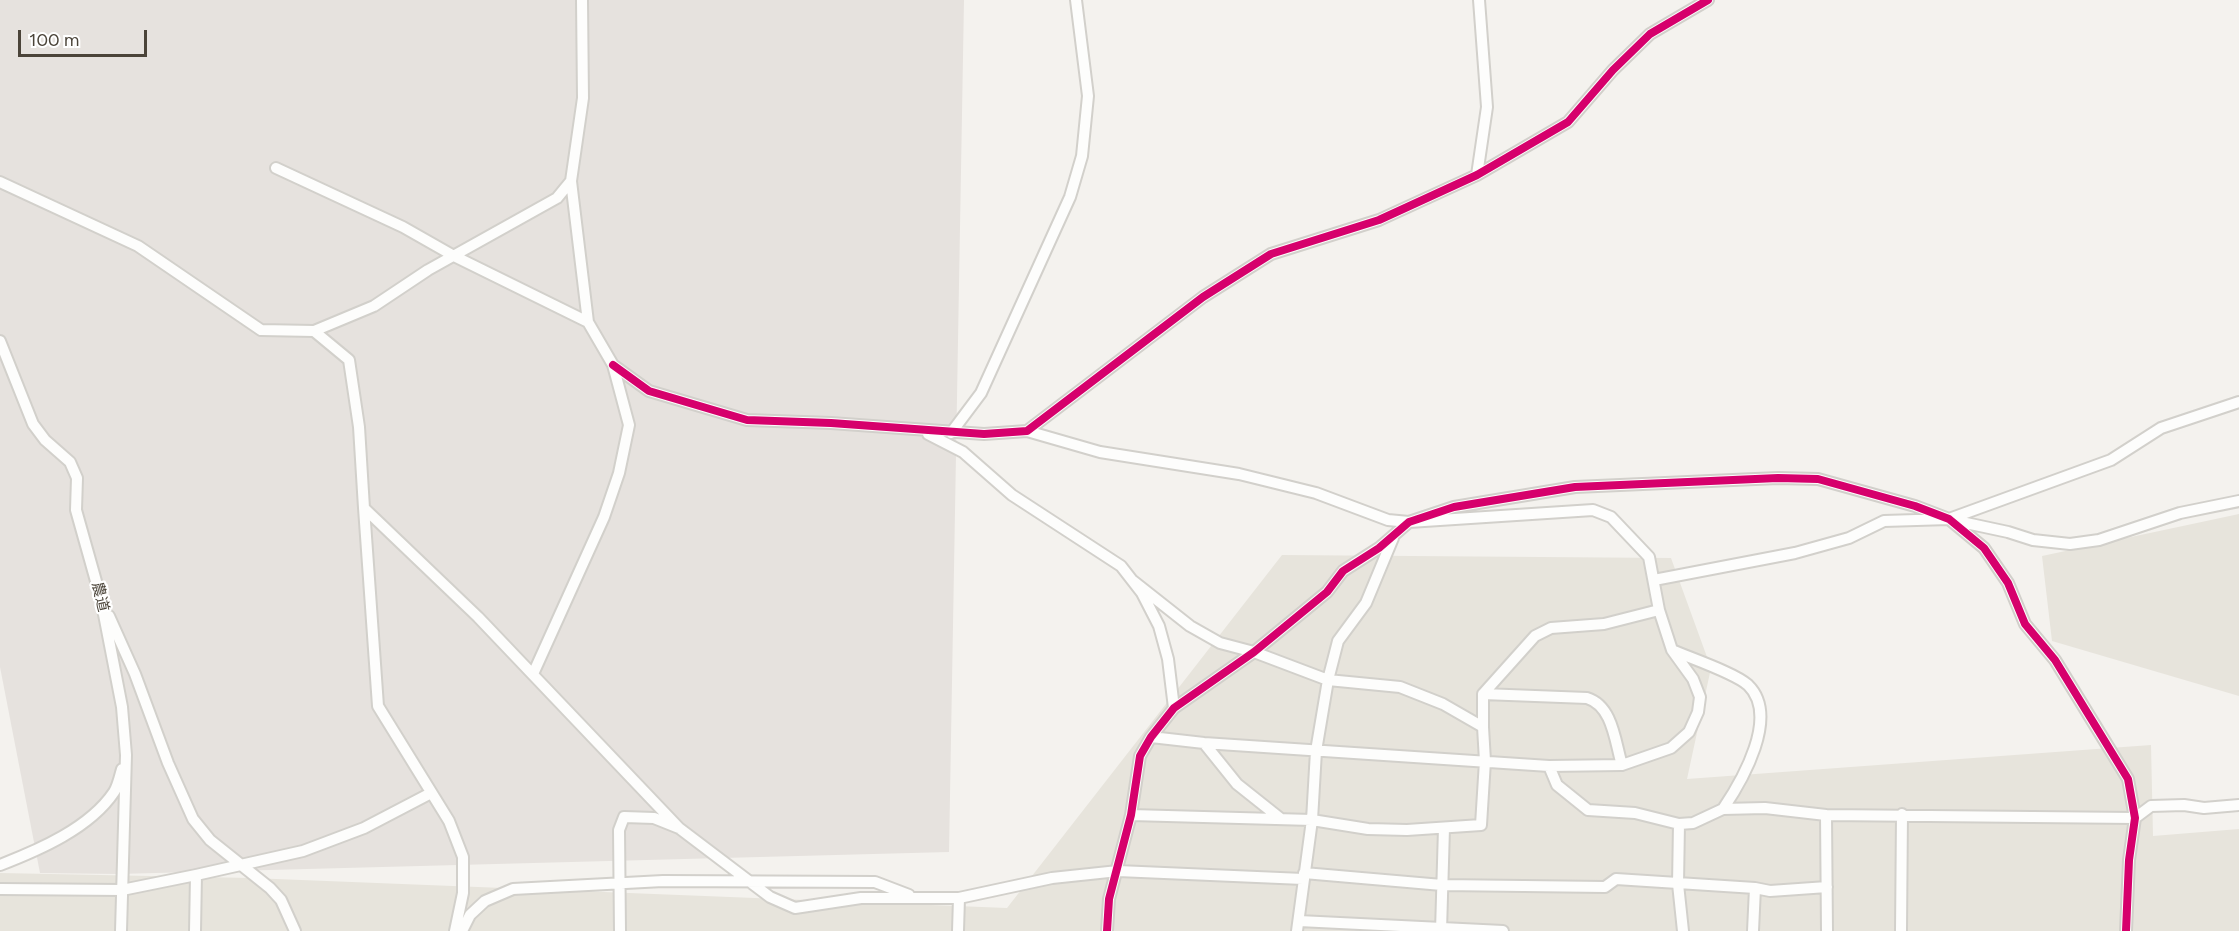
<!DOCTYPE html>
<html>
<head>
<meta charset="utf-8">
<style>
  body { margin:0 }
  #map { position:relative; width:2239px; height:931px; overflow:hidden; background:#f4f2ee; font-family:Figtree,sans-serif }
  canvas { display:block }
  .scale { position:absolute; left:18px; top:30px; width:129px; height:27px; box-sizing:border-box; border:3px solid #4b4439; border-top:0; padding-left:8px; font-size:18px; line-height:21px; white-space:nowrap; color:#4b4439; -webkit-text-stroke:4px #fff; paint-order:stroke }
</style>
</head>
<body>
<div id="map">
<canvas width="2239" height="931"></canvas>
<div class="scale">100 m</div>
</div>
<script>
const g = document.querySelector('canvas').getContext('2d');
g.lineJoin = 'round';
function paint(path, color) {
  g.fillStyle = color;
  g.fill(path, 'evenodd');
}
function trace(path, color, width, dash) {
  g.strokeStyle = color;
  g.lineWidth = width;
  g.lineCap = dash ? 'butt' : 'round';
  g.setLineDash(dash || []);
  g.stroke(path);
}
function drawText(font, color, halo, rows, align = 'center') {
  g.font = font + ' Figtree,"Noto Sans SC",sans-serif';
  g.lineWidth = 4.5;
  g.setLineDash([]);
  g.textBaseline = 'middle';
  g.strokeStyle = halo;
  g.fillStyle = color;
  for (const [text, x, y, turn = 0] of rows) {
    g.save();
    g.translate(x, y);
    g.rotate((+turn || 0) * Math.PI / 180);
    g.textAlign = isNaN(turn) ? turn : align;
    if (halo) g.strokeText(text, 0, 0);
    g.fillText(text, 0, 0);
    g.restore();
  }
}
const residential = new Path2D(`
  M2239 514V696L2052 641 2042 556Z
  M1282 555 1671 558 1711 668 1687 779 2151 745 2153 836 2239 829V931H0V873L251 878 1007 908Z`);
const industrial = new Path2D(`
  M0 0H964L949 852 118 874 40 873 0 667Z`);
const minor = new Path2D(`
  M276 168 403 227 454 256 588 322
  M1477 175 1487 107 1479 0
  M0 182 138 246 261 330 314 331 349 360 359 427 364 508 478 617 679 828
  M314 331 374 306 428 270 557 198 571 181
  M0 341 33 424 45 440 70 462 77 478 76 510 101 599 122 707 126 755 121 931
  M613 365 649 391 747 420 831 423 984 434 1027 431 1203 297 1271 254 1379 220 1477 175 1568 122 1613 70 1650 34 1708 0
  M1027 431 1100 452 1239 474 1316 493 1388 520 1409 522 1593 510 1611 517 1649 557 1659 610 1672 650 1693 679 1700 697 1698 712 1689 732 1671 748 1622 765 1549 766 1204 743 1151 737
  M951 433 981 393 1070 197 1082 156 1088 96 1076 0
  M928 434 963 452 1012 495 1121 566 1142 593 1159 626 1168 659 1174 708
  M364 508 378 706 449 821 463 857V893L455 931
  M1952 520 2008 532 2033 540 2070 544 2099 540 2180 513 2239 501
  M1654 580 1795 553 1849 538 1884 521 1949 519 2111 460 2161 428 2239 402
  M109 616 135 674 168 763 193 819 210 840 270 888 281 900 295 931
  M1672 650C1690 658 1735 673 1748 685 1780 716 1742 781 1723 809
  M533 674 604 517 619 473 629 425 613 365 588 322 571 181 583 98 582 0
  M1483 694 1587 698C1613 706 1615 742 1622 765
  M1483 727V694L1535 636 1551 628 1604 624 1659 610
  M1204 743 1237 784 1281 819
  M1549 766 1557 785 1588 810 1635 813 1679 824 1693 823 1723 809 1765 808 1826 815 1827 931
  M1131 815 1312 820 1368 829 1407 830 1481 825 1485 761 1483 727 1443 704 1400 687 1328 680 1254 652 1220 643 1190 626 1133 581
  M1826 815 2135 818 2151 806 2184 805 2204 808 2239 805
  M1679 824 1678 884 1683 931
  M0 865C39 850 90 828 114 792 118 786 120 776 122 769
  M1304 873 1442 885 1605 887 1616 879 1755 888 1770 891 1827 887
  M0 889 122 890 196 875 303 851 364 828 431 793
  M1299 921 1503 931
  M195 931 196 875
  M462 931 470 915 485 901 513 889 663 881 875 882 909 895
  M620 931 619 830 624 817 654 818 679 828 770 897 795 908 861 898H959L1052 878 1118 871 1303 879
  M958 931 959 898
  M1107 931 1109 899 1131 815 1140 756 1151 737 1174 708 1254 652 1327 592 1343 571 1379 548 1409 522 1454 507 1575 487 1778 478 1818 479 1915 506 1949 519 1984 548 2008 583 2025 624 2055 660 2128 779 2135 818 2129 860 2126 931
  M1297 931 1312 820 1316 751 1328 680 1338 641 1366 603 1393 538
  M1441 931 1444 828
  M1753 931 1755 888
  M1901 931 1902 814`);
const cycleway = new Path2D(`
  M613 365 649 391 747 420 831 423 984 434 1027 431 1203 297 1271 254 1379 220 1477 175 1568 122 1613 70 1650 34 1708 0
  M1107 931 1109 899 1131 815 1140 756 1151 737 1174 708 1254 652 1327 592 1343 571 1379 548 1409 522 1454 507 1575 487 1778 478 1818 479 1915 506 1949 519 1984 548 2008 583 2025 624 2055 660 2128 779 2135 818 2129 860 2126 931`);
const streetNames = [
  ["農道",100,597,77]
];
paint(residential, '#e7e4dc');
paint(industrial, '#e6e2de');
trace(minor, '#d2d0cb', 14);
trace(minor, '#fdfdfc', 10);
trace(cycleway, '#d6006c', 8);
drawText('15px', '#4b4439', '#fff', streetNames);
</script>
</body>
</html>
